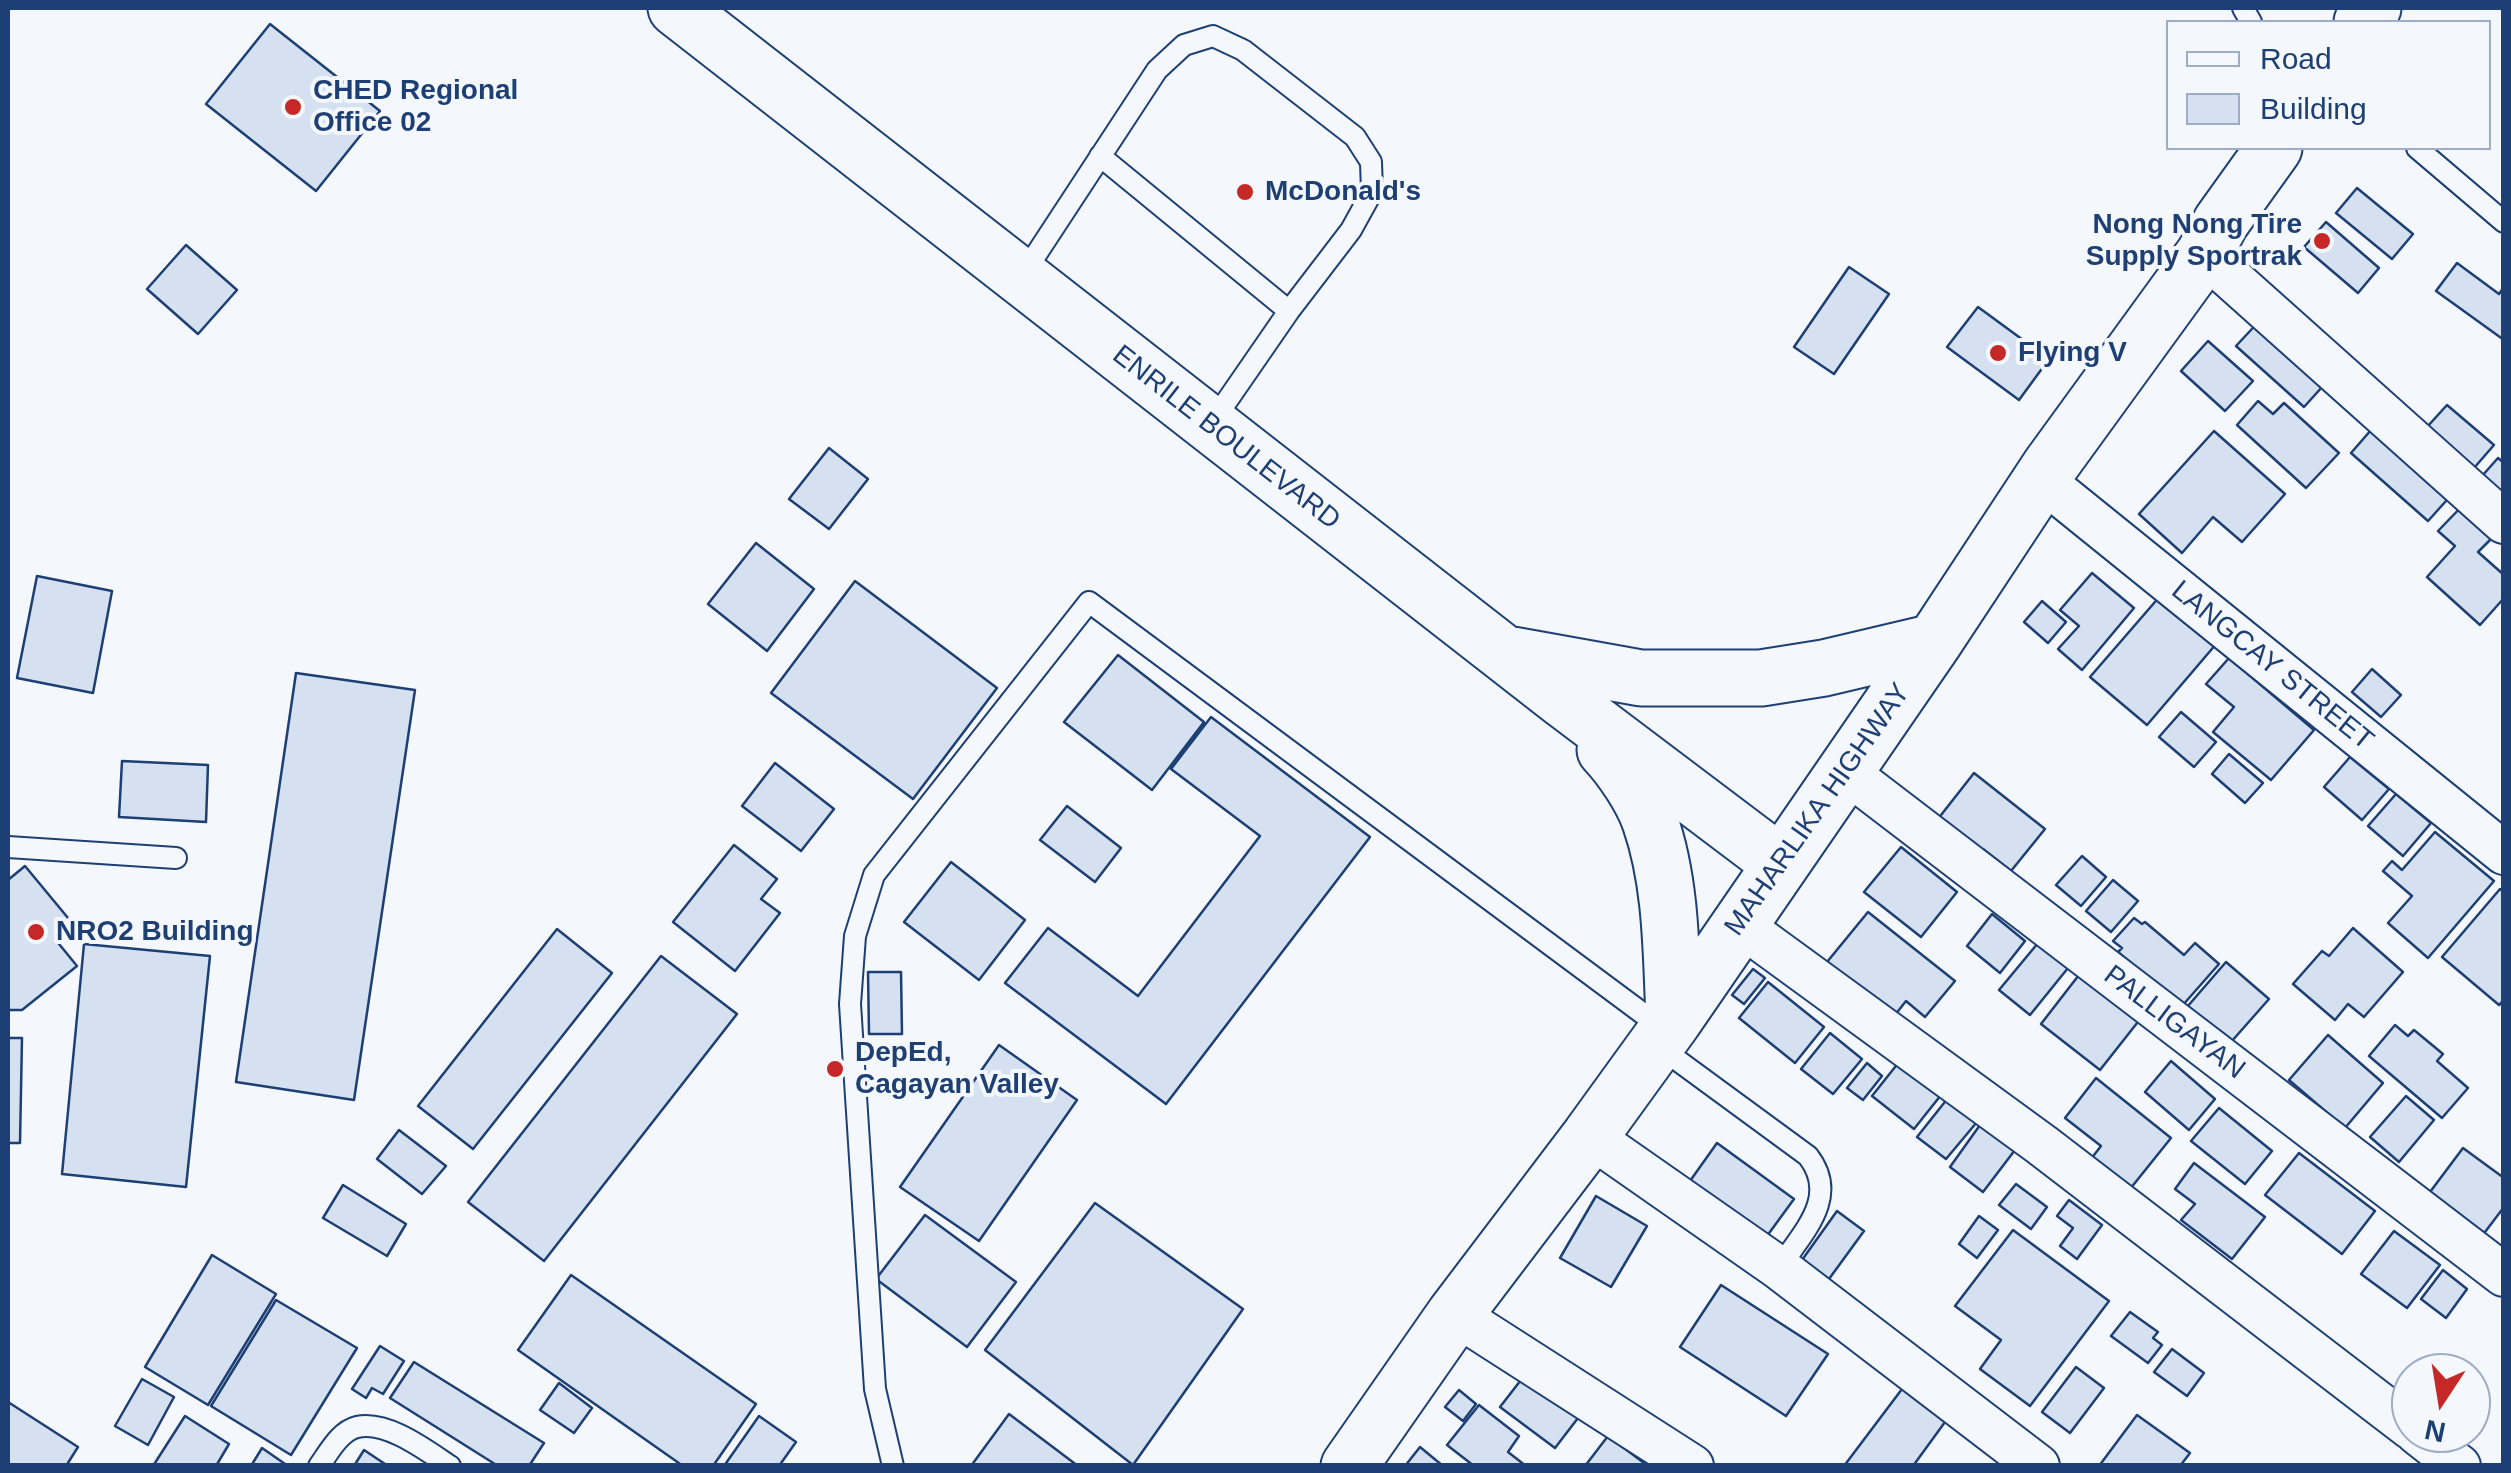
<!DOCTYPE html>
<html>
<head>
<meta charset="utf-8">
<style>
  body { margin:0 }
  #map { position:relative; width:2511px; height:1473px; overflow:hidden; background:#f4f7fb; font-family:Arial,sans-serif }
  canvas { display:block }
  .frame { position:absolute; inset:0; border:10px solid #1d3f73; pointer-events:none }
  .legend { position:absolute; left:2166px; top:20px; width:325px; height:130px; box-sizing:border-box; background:#f4f7fb; border:2px solid #9eadc5; margin:0; padding:12px 18px; list-style:none; font-size:30px; color:#1d3f73 }
  .legend li { display:flex; align-items:center; gap:20px; height:50px }
  .legend b { width:50px; border:2px solid #9eadc5 }
  .north { position:absolute; left:2391px; top:1353px; width:100px; height:100px; box-sizing:border-box; background:#f4f7fb; border:2px solid #9eadc5; border-radius:50%; rotate:192deg; font-size:28px; font-weight:700; line-height:40px; text-align:center; color:#1d3f73 }
  .north::after { content:''; display:block; margin:auto; width:35px; height:45px; background:#c62828; clip-path:polygon(50% 0,100% 100%,50% 72%,0 100%) }
</style>
</head>
<body>
<div id="map">
<canvas width="2511" height="1473"></canvas>
<div class="frame"></div>
<ul class="legend">
<li><b style="height:12px;background:#f4f7fb"></b>Road</li>
<li><b style="height:28px;background:#d5e0f0"></b>Building</li>
</ul>
<div class="north">N</div>
</div>
<script>
const g = document.querySelector('canvas').getContext('2d');
g.lineJoin = 'round';
function paint(path, color) {
  g.fillStyle = color;
  g.fill(path, 'evenodd');
}
function trace(path, color, width, dash) {
  g.strokeStyle = color;
  g.lineWidth = width;
  g.lineCap = dash ? 'butt' : 'round';
  g.setLineDash(dash || []);
  g.stroke(path);
}
function drawText(font, color, halo, rows, align = 'center') {
  g.font = font + ' Arial,sans-serif';
  g.lineWidth = 8;
  g.setLineDash([]);
  g.textBaseline = 'middle';
  g.strokeStyle = halo;
  g.fillStyle = color;
  for (const [text, x, y, turn = 0] of rows) {
    g.save();
    g.translate(x, y);
    g.rotate((+turn || 0) * Math.PI / 180);
    g.textAlign = isNaN(turn) ? turn : align;
    if (halo) g.strokeText(text, 0, 0);
    g.fillText(text, 0, 0);
    g.restore();
  }
}
const building = new Path2D(`
  M270 24 380 111 316 191 206 104Z
  M2357 188 2413 234 2392 259 2336 213Z
  M2326 222 2379 268 2358 293 2304 247Z
  M186 245 237 290 198 334 147 289Z
  M2457 263 2499 294 2504 287V340L2436 291Z
  M1849 267 1889 294 1834 374 1794 347Z
  M1978 307 2049 359 2019 400 1947 347Z
  M2264 316 2332 376 2304 407 2236 346Z
  M2208 341 2253 381 2225 411 2181 371Z
  M2258 401 2273 414 2284 403 2339 453 2306 488 2237 425Z
  M2447 405 2494 445 2474 468 2427 427Z
  M2378 422 2455 491 2428 521 2351 453Z
  M2214 431 2285 494 2242 542 2213 517 2182 553 2139 514Z
  M829 448 868 479 829 529 789 499Z
  M2498 458 2504 463V495L2482 476Z
  M2465 503 2498 532 2478 552 2504 575V598L2480 625 2427 577 2455 546 2438 531Z
  M756 543 814 589 767 651 708 604Z
  M2092 573 2134 608 2082 670 2058 649 2079 626 2060 610Z
  M37 576 112 591 93 693 17 678Z
  M855 581 997 688 913 799 771 693Z
  M2161 595 2217 643 2147 725 2090 677Z
  M2042 601 2066 622 2048 643 2024 622Z
  M1118 655 1204 722 1152 790 1064 722Z
  M2229 658 2314 730 2271 780 2213 732 2234 707 2206 684Z
  M2372 669 2401 695 2381 717 2352 692Z
  M296 673 415 690 354 1100 236 1082Z
  M2181 712 2216 742 2194 767 2159 737Z
  M1211 717 1370 837 1166 1104 1005 983 1048 928 1138 996 1260 836 1171 769Z
  M2229 754 2263 783 2245 803 2212 774Z
  M2350 757 2389 789 2362 820 2324 787Z
  M122 761 208 765 206 822 119 817Z
  M775 763 834 809 801 851 742 806Z
  M1974 773 2045 829 2011 871 1983 849 1977 857 1934 824Z
  M2396 794 2431 823 2403 856 2368 826Z
  M1067 806 1121 848 1095 882 1040 840Z
  M2435 832 2494 881 2428 958 2388 923 2412 896 2383 871 2392 861 2402 870Z
  M734 845 777 879 761 899 780 913 735 971 673 922Z
  M1901 847 1957 892 1921 937 1864 892Z
  M2082 856 2106 877 2081 906 2056 885Z
  M951 862 1025 920 979 980 904 922Z
  M25 866 73 924 55 939 77 966 22 1010H8V880Z
  M2113 880 2138 901 2111 932 2086 911Z
  M2500 889 2504 892V1000L2499 1005 2442 957Z
  M1868 912 1955 981 1925 1017 1906 1001 1895 1015 1827 962Z
  M1992 914 2025 941 2000 973 1967 946Z
  M2134 918 2142 924 2145 922 2184 955 2195 943 2219 964 2182 1006 2118 952 2122 948 2113 941Z
  M2353 928 2403 972 2364 1017 2348 1004 2335 1020 2293 984 2322 951 2329 956Z
  M557 929 612 973 473 1149 418 1106Z
  M2038 943 2068 968 2030 1015 1999 990Z
  M84 944 210 956 186 1187 62 1174Z
  M661 956 737 1014 544 1261 468 1202Z
  M2226 962 2269 999 2224 1050 2181 1014Z
  M1753 969 1765 978 1744 1004 1732 995Z
  M2082 971 2141 1018 2100 1070 2041 1024Z
  M868 972H901L902 1034H869Z
  M1768 982 1824 1027 1795 1063 1739 1018Z
  M2395 1025 2408 1036 2414 1030 2443 1054 2437 1061 2468 1088 2442 1118 2369 1056Z
  M1830 1033 1862 1059 1833 1094 1801 1069Z
  M2328 1035 2383 1083 2345 1128 2289 1080Z
  M8 1038H22L20 1143H8Z
  M999 1045 1077 1100 979 1241 900 1187Z
  M2171 1061 2215 1099 2189 1130 2145 1092Z
  M1899 1062 1941 1095 1914 1129 1872 1096Z
  M1867 1063 1882 1076 1863 1100 1847 1088Z
  M2096 1078 2171 1138 2122 1199 2084 1168 2101 1146 2065 1118Z
  M2406 1096 2434 1120 2399 1162 2370 1137Z
  M1948 1098 1977 1122 1946 1159 1917 1137Z
  M2219 1108 2272 1151 2245 1184 2191 1141Z
  M1980 1125 2015 1150 1983 1192 1950 1167Z
  M399 1130 446 1166 422 1194 377 1159Z
  M1717 1143 1794 1199 1767 1236 1690 1181Z
  M2463 1148 2504 1178V1207L2482 1236 2427 1196Z
  M2299 1153 2375 1211 2342 1254 2265 1195Z
  M2194 1163 2265 1217 2232 1259 2181 1220 2195 1204 2175 1189Z
  M2016 1184 2047 1207 2031 1229 1999 1205Z
  M343 1185 406 1224 387 1256 323 1218Z
  M1596 1196 1647 1226 1611 1287 1560 1258Z
  M2069 1200 2102 1225 2077 1259 2060 1246 2073 1228 2057 1216Z
  M1095 1203 1243 1309 1133 1465 985 1350Z
  M1837 1211 1864 1231 1829 1279 1802 1260Z
  M925 1215 1016 1282 967 1347 876 1279Z
  M1979 1216 1998 1230 1977 1258 1959 1244Z
  M2013 1230 2109 1301 2030 1406 1980 1369 2001 1340 1955 1306Z
  M2394 1231 2440 1265 2407 1308 2361 1274Z
  M212 1255 276 1294 208 1405 145 1367Z
  M2443 1270 2467 1289 2446 1318 2421 1299Z
  M571 1275 756 1404 713 1466H683L518 1350Z
  M1721 1285 1828 1354 1786 1416 1680 1347Z
  M276 1300 357 1348 291 1455 211 1406Z
  M2130 1312 2158 1332 2153 1338 2162 1345 2148 1363 2111 1336Z
  M380 1346 404 1361 383 1394 372 1388 366 1398 352 1389Z
  M2172 1349 2204 1373 2187 1396 2154 1372Z
  M414 1362 544 1443 529 1466H498L390 1398Z
  M2076 1367 2104 1388 2070 1433 2042 1412Z
  M1524 1376 1578 1418 1555 1448 1500 1407Z
  M142 1379 174 1397 148 1445 115 1426Z
  M559 1383 592 1408 574 1433 540 1410Z
  M1902 1389 1945 1422 1913 1466H1844Z
  M1459 1390 1476 1404 1463 1421 1445 1407Z
  M8 1402 78 1447 66 1466H8Z
  M1479 1405 1519 1436 1508 1452 1526 1466H1474L1447 1445Z
  M1009 1414 1078 1466H971Z
  M2137 1415 2190 1453 2180 1466H2099Z
  M185 1416 229 1444 216 1466H153Z
  M759 1416 796 1442 779 1466H724Z
  M1608 1436 1648 1466H1585Z
  M1420 1447 1443 1466H1405Z
  M262 1448 288 1466H251Z
  M364 1450 388 1466H354Z`);
const lane = new Path2D(`
  M2243 8 2251 22
  M2417 148 2504 222
  M1100 156 1289 311
  M1022 276 1157 70 1184 45 1213 36 1243 50 1355 137 1371 162 1372 192 1351 230 1289 311 1211 424
  M8 847 176 858
  M1658 1046 1808 1156C1840 1197 1803 1232 1779 1268
  M319 1466C329 1452 340 1431 357 1427 387 1420 427 1451 450 1466
  M893 1466 875 1389 850 1004 855 936 874 875 1089 602 1665 1030`);
const street = new Path2D(`
  M2204 254 2504 522
  M2041 479 2504 853
  M1845 771 2504 1275
  M1739 924 2042 1145 2411 1428
  M1590 1136 1779 1268 2038 1466
  M1455 1314 1692 1466
  M2417 1433 2459 1466`);
const highway = new Path2D(`
  M676 8 1561 698 1781 864
  M2362 22 2373 8
  M1513 655 1641 678H1761L1824 668 1934 642
  M1605 750C1622 768 1642 798 1650 821 1672 884 1671 954 1674 1020
  M1349 1466 1455 1314 1590 1136 1674 1020 1934 642 2050 466 2204 254 2221 222 2274 148`);
const markers = [
  [293,107,10,"#c62828"],
  [1245,192,10,"#c62828"],
  [2322,241,10,"#c62828"],
  [1998,353,10,"#c62828"],
  [36,932,10,"#c62828"],
  [835,1069,10,"#c62828"]
];
const poiNames = [
  ["CHED Regional",313,91],
  ["Office 02",313,123],
  ["McDonald's",1265,192],
  ["Nong Nong Tire",2302,225,"right"],
  ["Supply Sportrak",2302,257,"right"],
  ["Flying V",2018,353],
  ["NRO2 Building",56,932],
  ["DepEd,",855,1053],
  ["Cagayan Valley",855,1085]
];
const streetNames = [
  ["ENRILE BOULEVARD",1226,438,38],
  ["LANGCAY STREET",2272,666,39],
  ["MAHARLIKA HIGHWAY",1818,810,-55],
  ["PALLIGAYAN",2174,1023,37]
];
paint(building, '#d5e0f0');
trace(building, '#1d3f73', 2.5);
trace(lane, '#1d3f73', 24);
trace(street, '#1d3f73', 46);
trace(highway, '#1d3f73', 59);
trace(lane, '#f4f7fb', 20);
trace(street, '#f4f7fb', 42);
trace(highway, '#f4f7fb', 55);
for (const [x, y, r, color] of markers) {
  const dot = new Path2D();
  dot.arc(x, y, r, 0, 2 * Math.PI);
  g.fillStyle = color;
  g.fill(dot);
  trace(dot, '#f4f7fb', 4);
}
drawText('bold 28px', '#1d3f73', '#f4f7fb', poiNames, 'left');
drawText('28px', '#1d3f73', '#f4f7fb', streetNames);
</script>
</body>
</html>
